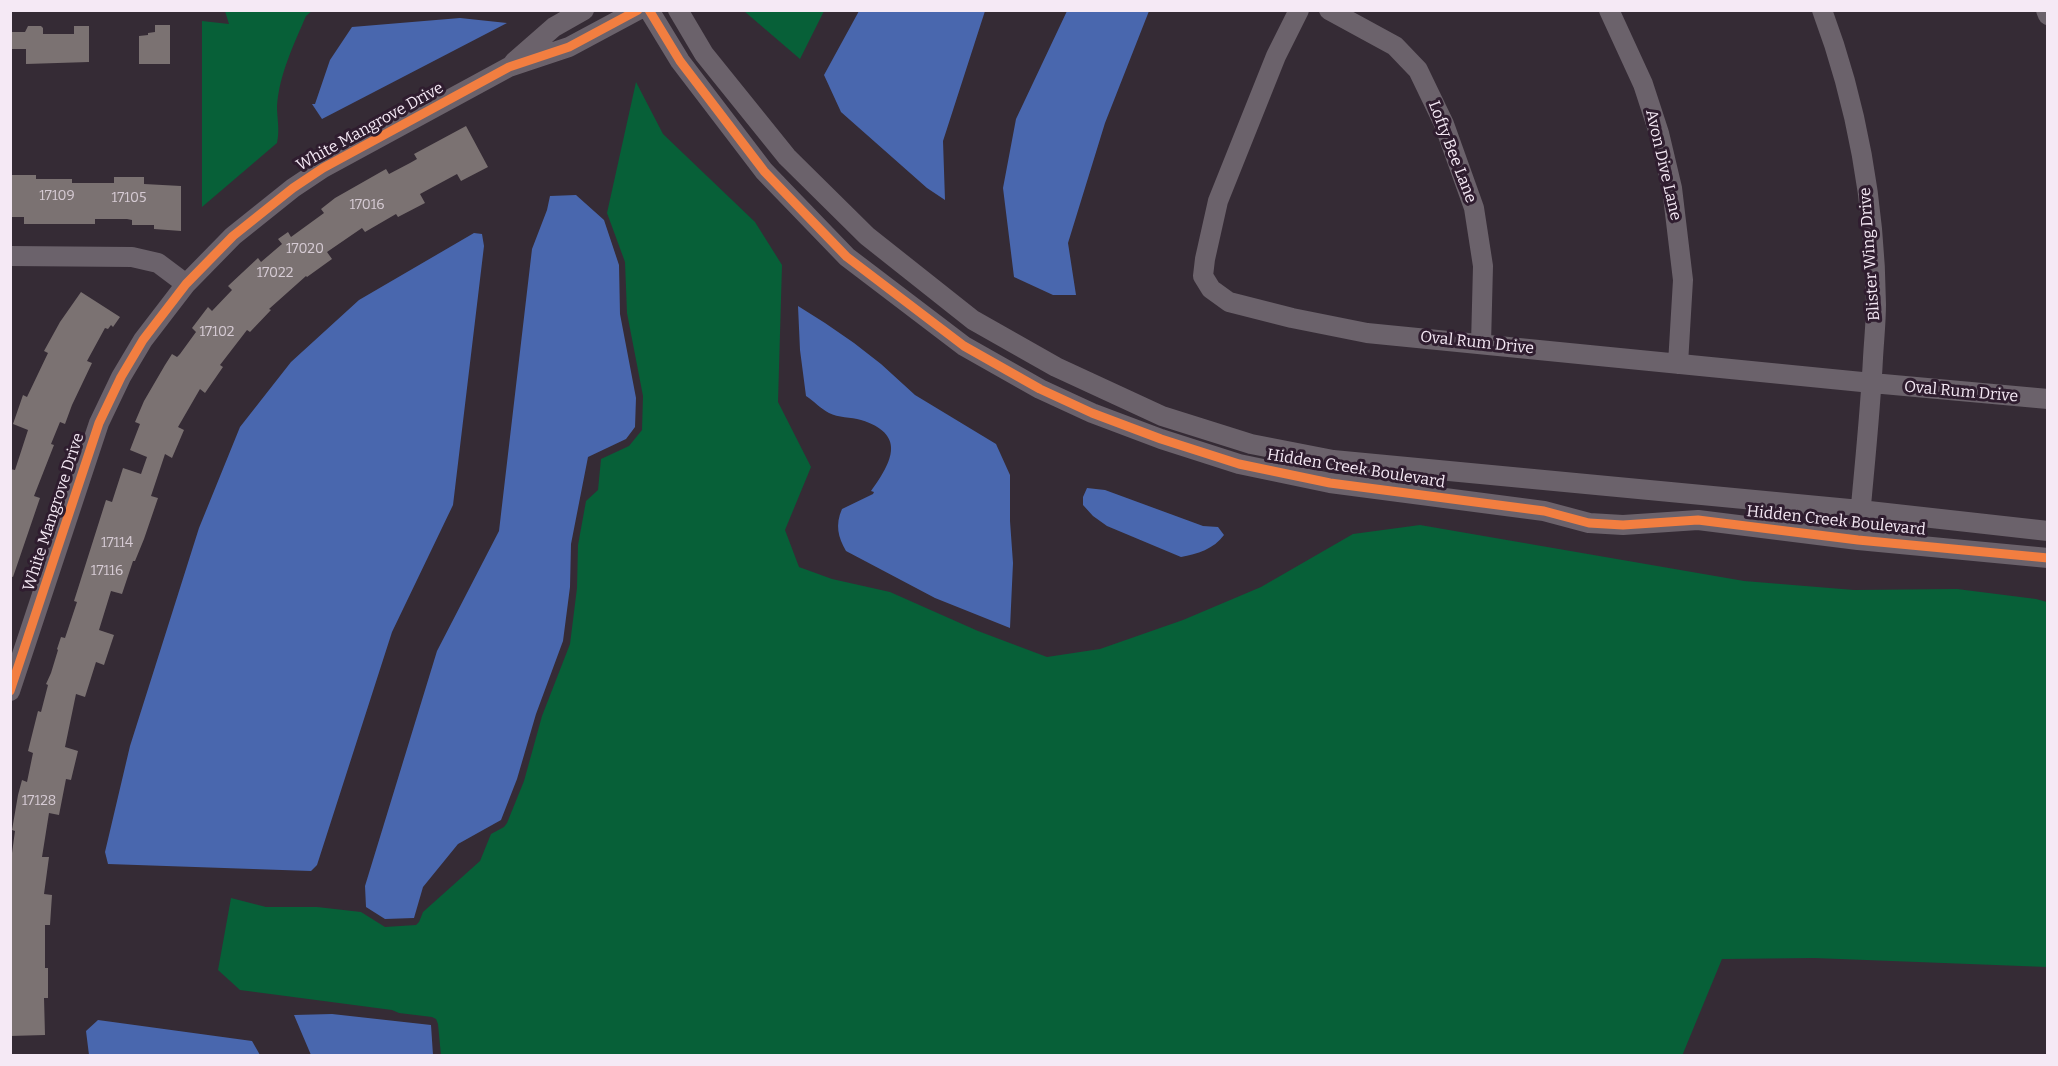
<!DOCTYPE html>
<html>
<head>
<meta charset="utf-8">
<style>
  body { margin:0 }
  #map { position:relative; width:2058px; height:1066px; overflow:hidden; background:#352b35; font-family:Bitter,serif }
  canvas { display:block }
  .frame { position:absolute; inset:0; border:12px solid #f5e9f5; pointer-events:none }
</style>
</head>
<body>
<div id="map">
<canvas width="2058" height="1066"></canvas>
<div class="frame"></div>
</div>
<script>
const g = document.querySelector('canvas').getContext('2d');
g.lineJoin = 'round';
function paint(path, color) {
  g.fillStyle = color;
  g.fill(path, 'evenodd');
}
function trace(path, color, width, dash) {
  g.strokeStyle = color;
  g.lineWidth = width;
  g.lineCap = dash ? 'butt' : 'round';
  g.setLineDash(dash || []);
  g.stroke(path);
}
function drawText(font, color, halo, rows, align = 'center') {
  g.font = font + ' Bitter,serif';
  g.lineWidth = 6;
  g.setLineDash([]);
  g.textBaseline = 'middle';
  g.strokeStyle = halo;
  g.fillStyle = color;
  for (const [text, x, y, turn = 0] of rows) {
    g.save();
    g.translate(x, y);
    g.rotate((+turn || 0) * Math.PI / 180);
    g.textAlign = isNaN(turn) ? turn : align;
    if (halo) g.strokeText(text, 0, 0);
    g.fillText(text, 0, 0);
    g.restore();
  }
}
const green = new Path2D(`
  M225 11H312L306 16C294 44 279 75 277 106 277 119 280 129 277 143L202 207V21L229 24Z
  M744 11H824L800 59Z
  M636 82 663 134 755 222 782 265 778 402 811 467 785 530 799 567 832 579 890 592 978 631 1047 657 1100 649 1183 620 1261 587 1353 534 1420 525 1744 581 1854 590 1957 589 2036 599 2047 602V967L1814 958 1722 959 1682 1056H441L438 1024 436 1019 432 1017 399 1013 392 1010 240 990 218 970 231 898 266 907H317L361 912 385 927 416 925 419 922 423 912 480 861 491 834 504 827 507 823 524 781 542 716 570 644 577 588 578 545 586 501 598 490 601 459 629 446 642 430 643 396 627 313 625 262 607 213Z`);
const water = new Path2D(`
  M859 11H985L943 141 945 200 927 188 841 112 824 75Z
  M1067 11H1149L1105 123 1068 243 1076 295H1053L1014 277 1003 188 1016 119Z
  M460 18 507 23 322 119 312 104H315L330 60 352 27Z
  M576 195 604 220 619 265 620 314 636 398 635 427 626 439 588 457 571 544 570 587 563 641 536 714 517 779 501 820 458 844 423 887 414 918 385 919 366 907 365 886 437 651 499 531 532 249 547 210 550 196Z
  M474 233 482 234 484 246 453 505 392 632 317 865 311 871 108 864 105 852 130 746 199 528 240 427 291 362 359 300Z
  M798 306 825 323 854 343 881 364 915 395 996 444 1010 475V521L1013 563 1010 628 935 598 846 551C838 537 835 525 842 509L873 494 874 492 871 491C893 461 906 434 861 420 851 417 838 418 829 413 821 409 814 401 806 396L800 350Z
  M1087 488 1105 490 1203 526 1218 527 1224 535C1214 549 1197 554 1181 557L1107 526 1093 516 1083 505V497Z
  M332 1014 431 1025 433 1055H311L294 1015Z
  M98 1020 252 1041 260 1055H89L86 1031Z`);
const building = new Path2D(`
  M155 25H170V64H139V36L148 35V33L155 32Z
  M28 26H41L43 28V34H74V26H89V62L26 64V49H11V32H25Z
  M466 126 488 167 461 181 457 174 420 194 425 203 398 217 396 214 365 232 362 228 327 252 332 259 307 277 306 276 269 309 271 310 250 332 247 330 220 365 223 367 205 393 200 389 178 427 184 430 172 458 165 454 151 496 158 498 144 539 135 561H133L122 594 111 591 99 630 114 635 104 665 96 662 85 697 76 694 65 747 78 751 71 780 66 779 59 815 49 813 42 857H49L44 894 52 895 50 925H45V968H48V998H44L45 1035 10 1036V886L12 871 10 870V853H12L15 831 12 830 18 795 22 780 27 782 33 753 28 751 38 711 41 712 48 685 46 684 51 673 58 650 57 649 61 637 65 638 77 602 74 601 106 500 112 502 123 468 141 474 147 457 130 450 140 424 135 422 144 401 165 365 172 354 177 357 180 354 196 332 192 328 208 307 212 311 232 290 228 286 258 258 261 262 282 244 278 239 288 232 291 237 324 213 321 209 335 198 386 169 389 174 410 163 417 159 414 154Z
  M10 175H36V179H72V183H114V177H144V184L181 186V231L154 229V225H132V220L127 219H95V224H24V217H10Z
  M81 292 120 317 113 327 111 325 108 329 105 328 87 361 92 363 72 405 65 424 60 422 51 444 54 445 34 496 40 498 13 577 10 576V469L15 470 28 430 13 424 23 395 27 397 48 353 44 351 60 322Z`);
const minor = new Path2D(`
  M649 10 680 61 764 171 847 257 964 346 1040 389 1092 413 1161 439 1239 464 1330 483 1544 511 1589 523 1623 525 1698 520 1858 540 2048 558
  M678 10 704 54 787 157 867 236 973 320 1056 367 1162 416 1251 444 1333 460 1860 510 2048 531
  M1299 10 1276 56 1218 201 1205 259 1203 276 1211 289 1229 302 1292 318 1367 333 1872 383 2048 399
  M1329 10 1395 46 1418 70 1444 124 1474 208 1483 266 1481 344
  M1609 10 1643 84 1659 133 1672 188 1683 280 1678 364
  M1822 10C1857 103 1875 205 1876 304 1876 322 1874 340 1873 358 1870 419 1863 479 1858 540
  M2046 10 2048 15
  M514 62 554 27 584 10
  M10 256 132 257 158 263 186 284
  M10 691 99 423 121 377 143 340 186 284 233 236 293 188 323 168 509 67 569 47 638 10`);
const cycleway = new Path2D(`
  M649 10 680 61 764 171 847 257 964 346 1040 389 1092 413 1161 439 1239 464 1330 483 1544 511 1589 523 1623 525 1698 520 1858 540 2048 558
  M10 691 99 423 121 377 143 340 186 284 233 236 293 188 323 168 509 67 569 47 638 10`);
const numberNames = [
  ["17109",57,196],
  ["17105",129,198],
  ["17016",367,205],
  ["17020",305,249],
  ["17022",275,273],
  ["17102",217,332],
  ["17114",117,543],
  ["17116",107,571],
  ["17128",39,801]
];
const streetNames = [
  ["White Mangrove Drive",370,127,-29],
  ["Lofty Bee Lane",1452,152,69],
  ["Avon Dive Lane",1663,165,77],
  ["Blister Wing Drive",1870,254,-94],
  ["Oval Rum Drive",1477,343,6],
  ["Oval Rum Drive",1961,392,5],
  ["Hidden Creek Boulevard",1356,469,9],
  ["White Mangrove Drive",54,512,-72],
  ["Hidden Creek Boulevard",1836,521,6]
];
paint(green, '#076038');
paint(water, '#4967ae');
paint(building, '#7b7272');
trace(minor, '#6b626b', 20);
trace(cycleway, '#f27e40', 9);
drawText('14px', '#d6cbd4', null, numberNames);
drawText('16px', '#f5e9f5', '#2f1d2f', streetNames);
</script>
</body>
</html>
